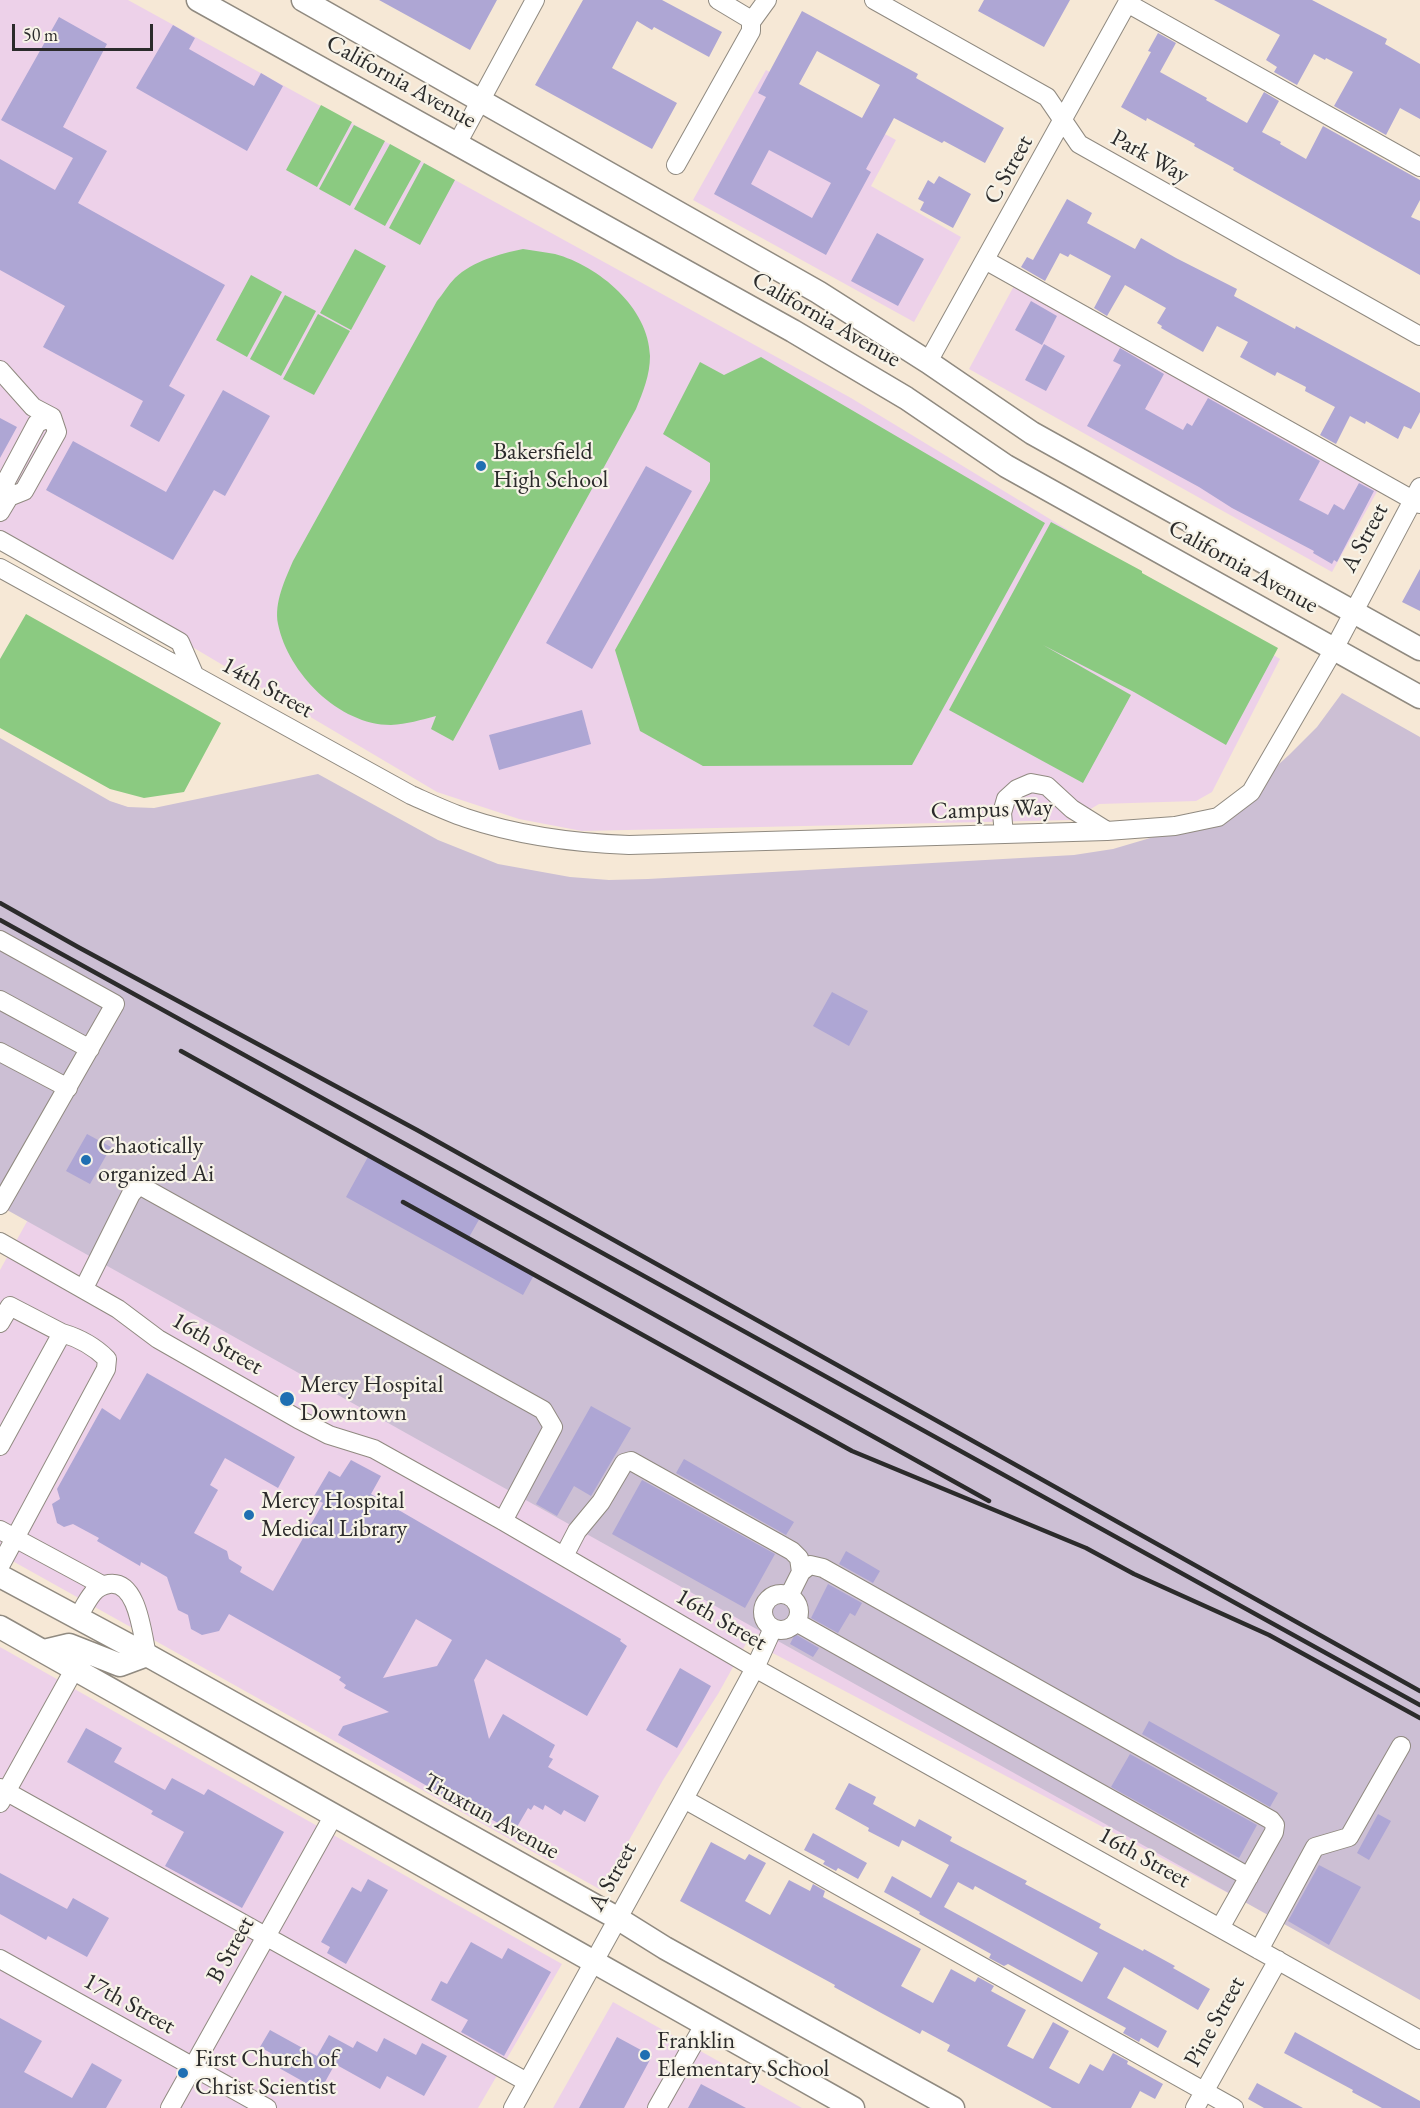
<!DOCTYPE html>
<html>
<head>
<meta charset="utf-8">
<style>
  body { margin:0 }
  #map { position:relative; width:1420px; height:2108px; overflow:hidden; background:#f6e8d6; font-family:"EB Garamond",serif }
  canvas { display:block }
  .scale { position:absolute; left:12px; top:24px; width:141px; height:27px; box-sizing:border-box; border:3px solid #2b2b2b; border-top:0; padding-left:8px; font-size:18px; line-height:21px; white-space:nowrap; color:#2b2b2b; -webkit-text-stroke:4px #f7f3e8; paint-order:stroke }
</style>
</head>
<body>
<div id="map">
<canvas width="1420" height="2108"></canvas>
<div class="scale">50 m</div>
</div>
<script>
const g = document.querySelector('canvas').getContext('2d');
g.lineJoin = 'round';
function paint(path, color) {
  g.fillStyle = color;
  g.fill(path, 'evenodd');
}
function trace(path, color, width, dash) {
  g.strokeStyle = color;
  g.lineWidth = width;
  g.lineCap = dash ? 'butt' : 'round';
  g.setLineDash(dash || []);
  g.stroke(path);
}
function drawText(font, color, halo, rows, align = 'center') {
  g.font = font + ' "EB Garamond",serif';
  g.lineWidth = 4.5;
  g.setLineDash([]);
  g.textBaseline = 'middle';
  g.strokeStyle = halo;
  g.fillStyle = color;
  for (const [text, x, y, turn = 0] of rows) {
    g.save();
    g.translate(x, y);
    g.rotate((+turn || 0) * Math.PI / 180);
    g.textAlign = isNaN(turn) ? turn : align;
    if (halo) g.strokeText(text, 0, 0);
    g.fillText(text, 0, 0);
    g.restore();
  }
}
const built = new Path2D(`
  M0 0H128L851 398 1280 659 1212 792 1196 801 1099 804 1072 820 582 831 519 819 437 792 0 533Z
  M766 70 896 140 871 186 961 237 914 322 693 200Z
  M1015 284 1379 488 1332 572 969 369Z
  M44 1191 1264 1912 748 1640 718 1694 663 1780 601 1890 0 1554V1270Z
  M0 1647 562 1964 478 2108H0Z
  M613 2002 802 2108H553Z`);
const industrial = new Path2D(`
  M1342 693 1420 737V2000L0 1206V738L110 801 128 807 154 808 318 774 438 840 498 864 570 877 609 880 648 879 1074 855 1113 849 1157 836 1227 803 1260 781 1289 755 1317 727Z`);
const green = new Path2D(`
  M321 105 352 122 317 187 286 170Z
  M354 125 385 141 350 206 319 189Z
  M390 144 421 161 385 226 354 209Z
  M424 163 455 180 420 245 389 228Z
  M355 249 386 266 351 330 320 313Z
  M523 249C534 251 545 252 555 254 599 266 649 308 650 356 650 375 643 392 636 409L453 741 431 729 436 716C421 720 407 724 391 725 339 725 288 673 278 624 274 602 285 580 293 561L437 301C443 294 448 285 455 278 473 261 499 254 523 249Z
  M251 275 282 292 247 357 216 340Z
  M285 295 316 311 281 376 250 359Z
  M318 314 350 331 314 395 283 379Z
  M761 357 1045 523 912 765 703 766 640 731 615 650 710 481V463L663 434 700 362 724 375Z
  M1051 522 1142 571V573L1278 648 1226 745 1134 692 1043 645 1131 695 1083 783 949 710Z
  M26 614 221 723 184 792 144 798 110 789 0 728V659Z`);
const building = new Path2D(`
  M379 0H497L470 50Z
  M583 0H662L722 32 709 57 654 27 652 30 637 21 612 68 677 103 652 149 535 85Z
  M984 0H1070L1044 47 978 11Z
  M1214 0H1312L1387 39 1385 44 1420 64V119L1400 108 1386 135 1334 106 1353 72 1326 58 1325 60 1314 54 1297 85 1274 72 1277 67 1266 60 1280 35Z
  M802 11 918 74 916 78 1004 128 985 163 944 141 942 143 894 118 866 169 871 172 826 255 714 194 766 97 758 93ZM817 51 880 85 862 118 799 84ZM769 150 831 183 812 218 751 184Z
  M59 17 107 44 63 127 107 151 78 203 225 285 169 386 185 395 159 442 130 426 143 401 43 347 65 306 0 270V159L55 190 73 158 1 120Z
  M173 25 195 38 189 49 254 86 261 73 283 86 247 151 136 88Z
  M1158 33 1176 43 1160 72 1207 98 1206 100 1247 123 1264 92 1279 101 1262 132 1281 142 1280 144 1306 159 1323 126 1420 180V200L1411 217 1420 221V275L1233 170 1234 168 1194 146 1195 144 1147 118 1146 121 1121 107 1151 52 1148 51Z
  M939 176 971 194 953 228 920 210 924 202 918 199 928 180 934 184Z
  M1067 199 1092 213 1087 223 1135 249 1141 238 1176 258 1237 289 1234 296 1295 329 1296 326 1420 393V412L1411 429 1404 426 1398 439 1366 421 1365 424 1350 416 1336 444 1320 435 1335 407 1305 391 1306 387 1277 372 1275 376 1240 357 1248 342 1217 326 1203 352 1161 328 1162 326 1157 323 1166 308 1125 285 1107 316 1094 308 1111 276 1070 254 1068 257 1060 253 1045 281 1021 267 1027 257 1033 260Z
  M877 233 924 259 898 306 851 281Z
  M1031 301 1057 316 1042 345 1015 330Z
  M1044 344 1065 356 1046 391 1025 380Z
  M1120 348 1164 374 1145 409 1183 430 1187 423 1192 426 1208 398 1320 461 1299 500 1328 515 1334 504 1344 510 1359 483 1374 491 1337 562 1334 560 1332 564 1313 553 1314 551 1232 508 1199 487 1087 426 1121 365 1113 361Z
  M223 390 270 416 225 496 214 490 173 560 46 490 73 441 166 492Z
  M0 418 17 427 0 458Z
  M646 466 692 491 592 669 546 643Z
  M1420 569V611L1402 602Z
  M582 710 591 744 499 770 489 735Z
  M832 992 868 1011 849 1046 813 1026Z
  M87 1134 111 1147 90 1184 66 1171Z
  M369 1155 481 1216 468 1239 534 1275 523 1295 346 1197Z
  M147 1373 295 1457 278 1488 225 1458 210 1485 218 1490 194 1533 227 1551 229 1559 242 1567 240 1572 273 1591 323 1503 313 1498 329 1471 340 1477 351 1460 381 1476 371 1494 621 1639 620 1641 627 1646 587 1716 486 1659 474 1680 489 1739 503 1714 555 1745 549 1757 553 1759 548 1767 599 1796 585 1822 564 1810 561 1815 545 1805 543 1810 534 1805 531 1810 528 1808 514 1832 457 1800 455 1802 338 1735 343 1726 389 1712 344 1688 346 1685 339 1680 341 1677 229 1614 219 1631 202 1635 191 1629 188 1615 178 1610 167 1577 141 1562 140 1566 97 1541 99 1538 73 1524 64 1527 57 1523 52 1504 60 1499 57 1489 102 1408 120 1420ZM416 1619 452 1640 437 1666 383 1678Z
  M591 1406 631 1428 591 1496 574 1486 557 1516 536 1504Z
  M684 1459 794 1522 786 1535 676 1473Z
  M642 1480 775 1554 745 1608 612 1534Z
  M846 1551 880 1571 873 1583 839 1564Z
  M828 1584 862 1603 855 1616 850 1613 838 1633 811 1618Z
  M795 1634 819 1648 813 1657 790 1644Z
  M680 1668 711 1686 677 1748 646 1730Z
  M1149 1721 1278 1793 1270 1807 1142 1734Z
  M86 1728 122 1748 114 1762 165 1790 172 1778 204 1795 208 1789 284 1832 242 1908 165 1866 184 1832 151 1814 153 1811 67 1762Z
  M1130 1754 1257 1825 1239 1858 1111 1787Z
  M849 1783 876 1797 873 1804 915 1827 919 1819 952 1837 950 1841 1027 1881 1025 1884 1101 1924 1099 1928 1143 1951 1144 1949 1175 1966 1173 1968 1210 1989 1198 2010 1124 1967 1107 1998 1167 2031 1158 2048 1141 2038 1139 2042 1123 2033 1126 2028 1008 1964 1004 1966 989 1958 991 1954 919 1914 920 1912 884 1892 892 1876 931 1898 949 1865 902 1840 899 1847 868 1831 869 1828 835 1809ZM958 1882 973 1890 975 1886 1098 1953 1082 1982 944 1907Z
  M1378 1814 1391 1821 1369 1860 1357 1853Z
  M813 1833 867 1863 858 1879 838 1868 836 1871 823 1864 825 1861 804 1850Z
  M711 1842 745 1860 749 1854 766 1863 745 1901 770 1915 789 1880 810 1891 813 1884 825 1891 823 1897 921 1949 901 1986 933 2003 951 1969 975 1982 978 1977 994 1986 991 1991 1026 2010 1007 2046 1033 2059 1053 2022 1069 2031 1049 2068 1079 2084 1090 2064 1103 2071 1113 2053 1128 2061 1127 2064 1163 2084 1155 2099 1140 2091 1131 2108H1052L947 2051 950 2045 922 2030 920 2034 883 2014 834 1987 835 1985 680 1901Z
  M1319 1865 1361 1887 1329 1945 1288 1921Z
  M0 1873 67 1909 73 1898 109 1918 87 1957 48 1936 46 1940 0 1914Z
  M368 1879 388 1890 346 1964 327 1953 330 1947 321 1942 352 1887 361 1892Z
  M471 1942 502 1959 508 1948 551 1972 504 2056 461 2032 468 2020 431 2000 441 1981 447 1984Z
  M0 2018 42 2041 24 2072 72 2098 92 2063 122 2080 106 2108H0Z
  M270 2030 317 2056 329 2035 353 2048 357 2041 377 2052 384 2038 416 2055 422 2043 447 2056 424 2096 387 2076 380 2089 335 2064 320 2091 272 2064 276 2056 260 2047Z
  M1295 2032 1420 2101V2108H1382L1352 2092 1353 2090 1284 2053Z
  M617 2037 652 2056 624 2108H579Z
  M1257 2083 1303 2108H1264L1248 2099Z
  M701 2084 746 2108H688Z`);
const minor = new Path2D(`
  M874 0 1047 97 1079 144 1420 336
  M1127 3 1420 167
  M751 22 767 0
  M457 144 535 0
  M676 165 751 31V22L748 18 718 0
  M985 260 1420 504
  M928 362 1129 0
  M0 370 33 407 52 417 57 432 24 491 9 497 0 512
  M9 497 5 483 37 423 52 417
  M0 540 180 642 194 674
  M0 568 411 795C429 803 448 812 466 818 519 836 574 843 629 845L1107 831 1175 826 1218 817 1251 792 1334 649 1420 487
  M1004 834 1002 813 1006 799 1017 789 1031 783 1047 786 1072 809 1107 831
  M0 940 115 1004 0 1205
  M0 1000 90 1049
  M0 1052 68 1088
  M0 1242 118 1309 158 1339 298 1419 329 1435 374 1449 503 1521 755 1668 1420 2040
  M84 1288 131 1194 139 1185 543 1410 553 1427 503 1521
  M0 1323 10 1306 62 1333
  M0 1446 62 1333C79 1338 95 1347 107 1359L106 1369 0 1566
  M0 1530 102 1585
  M564 1556 577 1531 601 1502 624 1463 631 1461 792 1551 799 1558 801 1572
  M763 1612a18 18 0 1 1 36 0a18 18 0 1 1-36 0Z
  M789 1596 801 1572 810 1565 823 1568 1271 1820 1275 1825 1274 1832 1220 1928
  M78 1617C83 1609 87 1600 93 1593 97 1588 102 1585 109 1584 138 1580 142 1634 147 1655
  M796 1622 1249 1877
  M0 1788 527 2082
  M684 1799 1234 2108
  M0 1803 75 1668
  M1259 1950 1315 1847 1349 1837 1401 1746
  M0 1959 267 2108
  M170 2108 334 1815
  M513 2108 684 1799 755 1668 773 1628
  M657 2108 704 2025
  M1195 2108 1278 1960`);
const major = new Path2D(`
  M198 0 793 331 906 398 1006 466 1420 697
  M303 0 818 292 928 362 1032 433 1420 649
  M0 1576 147 1655 617 1918 665 1948 953 2108
  M0 1627 853 2108
  M44 1651 69 1645 120 1665 147 1655`);
const rail = new Path2D(`
  M0 903 78 947 417 1130 1420 1691
  M0 920C475 1178 948 1440 1420 1705
  M181 1051 989 1501
  M403 1202 852 1451 1086 1548 1134 1574 1269 1635 1420 1718`);
const markers = [
  [481,466,6,"#1f6fb2"],
  [86,1160,6,"#1f6fb2"],
  [287,1399,8,"#1f6fb2"],
  [249,1515,6,"#1f6fb2"],
  [645,2055,6,"#1f6fb2"],
  [183,2073,6,"#1f6fb2"]
];
const streetNames = [
  ["California Avenue",401,82,29],
  ["Park Way",1150,157,29],
  ["C Street",1009,170,-61],
  ["California Avenue",826,320,30],
  ["A Street",1365,538,-62],
  ["California Avenue",1243,567,29],
  ["14th Street",267,688,29],
  ["Campus Way",992,810,-2],
  ["16th Street",217,1344,30],
  ["16th Street",721,1620,30],
  ["Truxtun Avenue",491,1817,29],
  ["16th Street",1144,1858,29],
  ["A Street",613,1877,-61],
  ["B Street",231,1950,-61],
  ["17th Street",129,2004,29],
  ["Pine Street",1215,2022,-61]
];
const poiNames = [
  ["Bakersfield",493,452],
  ["High School",493,480],
  ["Chaotically",98,1146],
  ["organized Ai",98,1174],
  ["Mercy Hospital",300,1385],
  ["Downtown",300,1413],
  ["Mercy Hospital",261,1501],
  ["Medical Library",261,1529],
  ["Franklin",657,2041],
  ["Elementary School",657,2069],
  ["First Church of",195,2059],
  ["Christ Scientist",195,2087]
];
paint(built, '#edd1e9');
paint(industrial, '#ccbfd4');
paint(green, '#8bca81');
paint(building, '#aea6d4');
trace(minor, '#908a80', 20);
trace(major, '#908a80', 25);
trace(minor, '#fff', 18);
trace(major, '#fff', 22);
trace(rail, '#2b2b2b', 4.5);
for (const [x, y, r, color] of markers) {
  const dot = new Path2D();
  dot.arc(x, y, r, 0, 2 * Math.PI);
  g.fillStyle = color;
  g.fill(dot);
  trace(dot, '#f7f3e8', 2);
}
drawText('24px', '#2b2b2b', '#f7f3e8', streetNames);
drawText('24px', '#2b2b2b', '#f7f3e8', poiNames, 'left');
</script>
</body>
</html>
